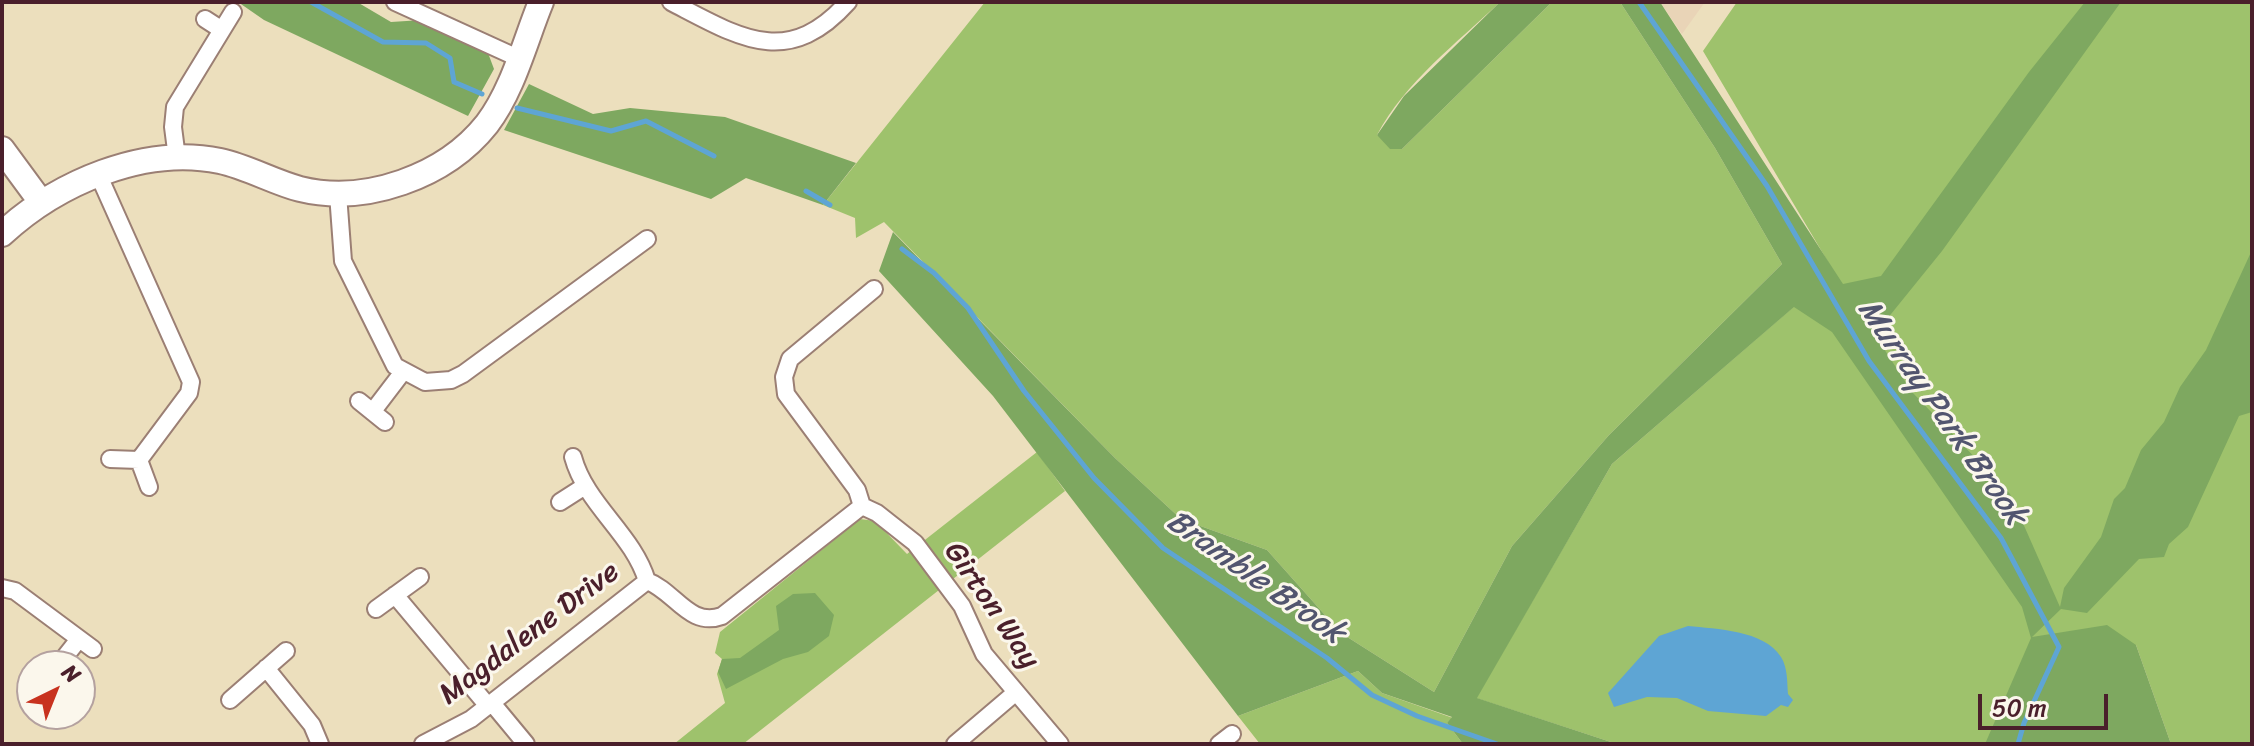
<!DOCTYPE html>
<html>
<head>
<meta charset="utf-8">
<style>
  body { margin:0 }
  #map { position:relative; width:2254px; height:746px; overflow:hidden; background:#ecdfbd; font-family:Sriracha,sans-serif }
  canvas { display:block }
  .frame { position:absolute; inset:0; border:4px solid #4a1f2b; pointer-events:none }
  .north { position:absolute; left:16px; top:650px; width:80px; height:80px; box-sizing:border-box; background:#fbf7ec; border:2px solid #b4a19f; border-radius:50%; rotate:43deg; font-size:22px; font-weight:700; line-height:32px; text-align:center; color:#4a1f2b }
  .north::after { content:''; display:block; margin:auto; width:28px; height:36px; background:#c8321e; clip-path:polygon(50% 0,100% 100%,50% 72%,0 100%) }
  .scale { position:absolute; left:1978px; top:694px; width:130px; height:36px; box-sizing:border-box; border:4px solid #4a1f2b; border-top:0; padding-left:10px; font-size:24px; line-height:28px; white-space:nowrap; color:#4a1f2b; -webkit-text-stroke:6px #fbf7ec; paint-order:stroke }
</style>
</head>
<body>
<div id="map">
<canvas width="2254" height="746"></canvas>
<div class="frame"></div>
<div class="north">N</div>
<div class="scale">50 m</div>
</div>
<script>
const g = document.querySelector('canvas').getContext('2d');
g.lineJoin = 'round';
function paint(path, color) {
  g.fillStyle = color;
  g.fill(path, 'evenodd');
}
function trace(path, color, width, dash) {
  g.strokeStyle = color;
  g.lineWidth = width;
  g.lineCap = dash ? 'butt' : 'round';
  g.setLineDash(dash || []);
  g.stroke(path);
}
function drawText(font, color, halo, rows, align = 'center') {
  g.font = font + ' Sriracha,sans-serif';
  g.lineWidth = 6;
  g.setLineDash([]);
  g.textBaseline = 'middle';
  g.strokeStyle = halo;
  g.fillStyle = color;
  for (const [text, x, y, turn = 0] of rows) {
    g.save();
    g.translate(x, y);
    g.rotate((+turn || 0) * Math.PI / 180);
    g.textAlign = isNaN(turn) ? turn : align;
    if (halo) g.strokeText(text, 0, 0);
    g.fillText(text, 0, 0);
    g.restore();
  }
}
const built = new Path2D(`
  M1660 2H1705L1682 34Z`);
const green = new Path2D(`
  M985 2H1500C1457 43 1405 82 1377 135L1402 149 1552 2H1620L1715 148 1782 264 1609 435 1512 546 1434 692 1341 633 1267 550 1181 519 1115 458 884 222 856 238 855 218 823 205Z
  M1737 2H2252V744H2171L2136 645 1985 744H1617L1476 698 1612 464 1834 272 1703 51Z
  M1037 452 1065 491 743 744H674L725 703 717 674 722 659 715 653 720 632 860 519 875 521 907 554Z
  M1358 671 1382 693 1453 718 1447 723 1463 744H1260L1238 716Z`);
const forest = new Path2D(`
  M238 2H357L391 22 422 20 488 53 494 69 468 116 264 20Z
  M1500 2H1552L1402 149H1390L1377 135 1404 96Z
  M1620 2H1660L1843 284 1881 276 2029 72 2085 2H2121L1942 251 1887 319 1873 332 1912 392 2010 494 2060 607 2064 588 2101 537 2114 499 2125 488 2141 450 2164 422 2180 387 2206 350 2252 250V412L2239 416 2188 527 2169 544 2164 557 2139 559 2087 613 2061 609 2032 637 2107 625 2136 645 2171 744H1985L2031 638 2022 607 1832 332 1794 307 1612 464 1477 698 1617 744H1463L1447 723 1452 717 1382 693 1358 671 1238 716 993 396 879 271 893 232 1115 458 1181 519 1267 550 1341 633 1434 692 1512 546 1609 435 1782 264 1715 148Z
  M529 84 593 114 630 108 725 117 856 163 823 205 746 178 711 199 504 130Z
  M815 593 834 615 829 636 808 652 783 659 726 689 718 672 722 659 740 658 779 630 776 606 793 594Z`);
const water = new Path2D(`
  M1688 626C1716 629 1764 630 1781 657 1788 668 1787 683 1788 694L1793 700 1788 707 1781 705 1766 716 1708 711 1677 698 1647 697 1614 707 1608 693 1659 636Z`);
const stream = new Path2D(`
  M311 2 383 42 426 43 450 58 454 82 482 94
  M1639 2 1767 186 1869 361 2001 538 2059 647 2024 723 2018 744
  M517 108 611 131 646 121 714 156
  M806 191 830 205
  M902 249 934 273 968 308 1024 391 1094 478 1163 548 1327 658 1372 695 1417 716 1497 744`);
const street = new Path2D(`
  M395 2 518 58
  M671 2C739 37 787 70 848 2
  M205 19 222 30
  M177 158 173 127 175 107 233 12
  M99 176 191 382 189 393 139 460 110 459
  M338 194 343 261 395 366 425 382 451 380 463 374 647 239
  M874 289 790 359 784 377 786 394 857 490 862 506 877 513 915 543 962 606 984 654 1060 744
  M359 401 385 422
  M373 411 402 373
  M573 457C586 505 633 534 647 581
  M139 460 149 487
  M560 502 585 486
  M2 588 15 591 93 649
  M395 595 488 706
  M376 609 420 577
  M64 658 79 639
  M266 668 312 725 320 744
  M230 700 286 651
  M492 703 526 744
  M423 744 471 719 647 581C675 591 689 628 722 616L862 506
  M955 744 1015 693
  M1219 744 1232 734`);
const secondary = new Path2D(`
  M2 149 41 202
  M2 234C57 183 144 145 220 161 248 167 273 182 300 189 365 205 445 177 487 124 513 90 525 41 541 2`);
const streetNames = [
  ["Girton Way",991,606,56],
  ["Magdalene Drive",530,634,-37]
];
const waterNames = [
  ["Murray Park Brook",1941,413,55],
  ["Bramble Brook",1255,578,35]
];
paint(built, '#e9d4b7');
paint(green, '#9ec26c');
paint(forest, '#7ea860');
paint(water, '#5ea5d4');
trace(stream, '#5ea5d4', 5);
trace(street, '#9b7f74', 20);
trace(secondary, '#9b7f74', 28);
trace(street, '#fff', 16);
trace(secondary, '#fff', 24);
drawText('30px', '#4a1f2b', '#fbf7ec', streetNames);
drawText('italic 32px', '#52556f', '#fbf7ec', waterNames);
</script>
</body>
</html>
